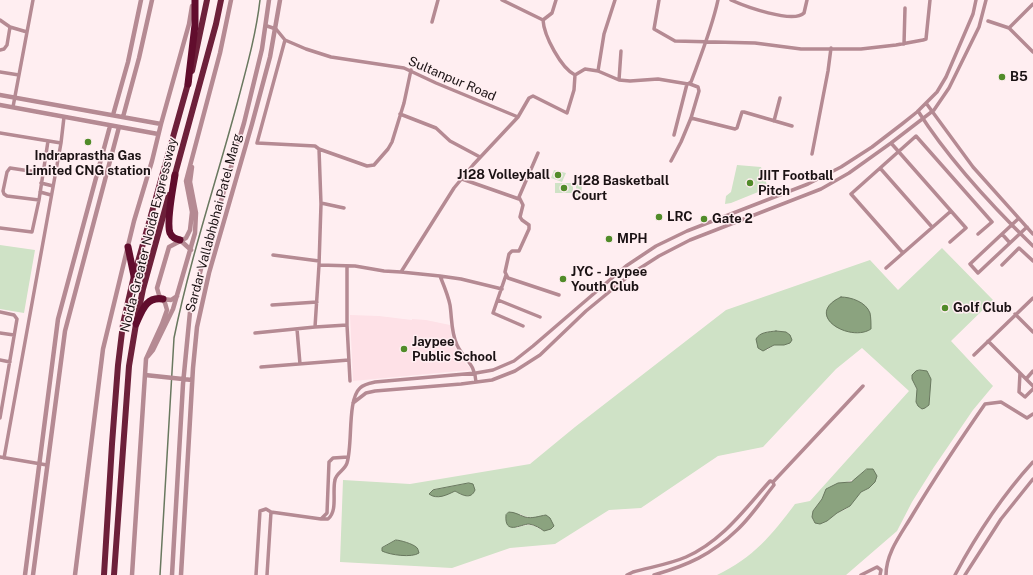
<!DOCTYPE html>
<html>
<head>
<meta charset="utf-8">
<style>
  body { margin:0 }
  canvas { display:block; background:#ffeef1 }
</style>
</head>
<body>
<canvas width="1033" height="575"></canvas>
<script>
const g = document.querySelector('canvas').getContext('2d');
g.lineJoin = 'round';
function paint(path, color) {
  g.fillStyle = color;
  g.fill(path, 'evenodd');
}
function trace(path, color, width, dash) {
  g.strokeStyle = color;
  g.lineWidth = width;
  g.lineCap = dash ? 'butt' : 'round';
  g.setLineDash(dash || []);
  g.stroke(path);
}
function drawText(font, color, halo, rows, align = 'center') {
  g.font = font + ' "Public Sans",sans-serif';
  g.lineWidth = 3;
  g.setLineDash([]);
  g.textBaseline = 'middle';
  g.strokeStyle = halo;
  g.fillStyle = color;
  for (const [text, x, y, turn = 0] of rows) {
    g.save();
    g.translate(x, y);
    g.rotate((+turn || 0) * Math.PI / 180);
    g.textAlign = isNaN(turn) ? turn : align;
    if (halo) g.strokeText(text, 0, 0);
    g.fillText(text, 0, 0);
    g.restore();
  }
}
const built = new Path2D(`
  M350 315 379 316 412 320V319L426 320 450 325 452 341 461 358 470 368V370L353 381Z`);
const green = new Path2D(`
  M737 165 761 167 768 188 731 203 725 204 726 196 731 192Z
  M554 170 566 173 562 182 551 178Z
  M555 183H573V193H555Z
  M576 184 582 185 581 198 576 196Z
  M0 245 35 250 24 313 0 309Z
  M942 248 993 300 951 341 993 386 973 410 934 467 912 502 897 531 846 575H717C753 558 772 535 795 504L810 501 909 391 862 348 836 369 763 447 718 456 641 508 609 510 555 544 510 548 452 568 340 562 343 480 410 484 530 464 575 427 726 310 870 260 898 290ZM776 331 786 332 790 335 784 345H774L767 350 759 335 767 332ZM920 370 930 392 929 405 925 408C919 397 916 387 912 375L916 371ZM867 469 869 488 861 492 846 509 837 513 827 521 815 523 812 517 813 511 822 499 847 482 855 479ZM469 483 463 495 455 491 433 490ZM520 514C528 519 537 517 546 515L544 531C532 524 529 523 516 528Z`);
const water = new Path2D(`
  M841 297C851 297 866 302 870 313 871 318 871 324 871 329 850 343 802 315 841 297Z
  M776 331 786 332 790 335 792 340 790 343 784 345H774L763 351 758 348 756 339C760 332 768 332 776 331Z
  M920 370 927 371 931 379 929 405 925 408 922 409 918 406 916 402 917 389 912 379V375L916 371Z
  M867 469H873L877 476 875 482 869 488 861 492 850 506 837 513 827 521 820 524 815 523 812 517 813 511 822 499 826 489 838 483 851 482Z
  M469 483 473 484 475 490C471 500 462 495 455 491 447 495 437 500 429 494L433 490Z
  M509 512C515 512 519 515 525 517 532 519 539 516 546 515L550 518 554 526 551 529 544 531C540 528 535 525 529 524 521 524 504 536 506 515Z
  M396 540C400 540 413 544 416 547 418 548 418 550 419 553 412 558 390 555 382 551V548Z`);
const stream = new Path2D(`
  M160 575 174 338C190 259 216 182 237 104 246 70 256 35 260 0`);
const minor = new Path2D(`
  M502 0 543 20
  M659 0 654 29 675 41 755 43 801 49H861L896 45 923 40 926 39 930 0
  M731 0C744 6 793 24 804 13L807 0
  M0 20 10 27 27 32
  M543 20C544 36 561 68 575 75L585 69 598 71 619 80 630 81 658 79 688 84 691 82C701 55 712 28 718 0
  M543 20 552 13 556 0
  M988 21 1009 28 1033 52
  M432 22 438 0
  M267 26 276 29 285 40 306 49 331 57 404 68 436 83 518 117
  M1009 28 1033 4
  M285 40 257 143 315 146 319 149 321 204 319 265 355 266 384 271 401 272 454 188 473 165 518 117 529 98 533 96 567 113 574 90 575 75
  M904 44 905 8
  M0 50 4 49 7 45 10 27
  M598 71 604 34 615 0
  M0 72 19 75
  M619 80 621 51
  M926 103 973 167 1033 234
  M13 107 33 0
  M918 111C949 160 992 206 1033 246
  M400 114 436 128 450 141 480 157
  M691 118 735 129 737 128 742 112H744L792 126
  M774 121 780 98
  M0 133 61 143
  M674 135 687 84
  M891 143 966 228 950 242
  M319 149 367 166 374 165 388 149 392 142 404 103 411 70
  M538 153 519 197 523 205 520 217 522 220 529 225V229L519 251H512L509 254 505 272 508 278 559 295
  M812 154 828 71 831 48
  M671 161 681 142 691 118 699 91 698 87 690 84
  M880 168 932 227
  M462 179 519 199
  M41 183 53 186
  M40 192 51 195
  M39 200 7 196 4 194 3 191 7 172 10 168 43 173
  M321 203 344 208
  M1018 219 970 264 978 273 1027 227
  M0 228 32 232 39 200 48 141
  M1002 234 1010 243
  M903 253 851 194 916 136 992 222 978 234
  M273 255 319 261
  M319 265 315 327 347 325
  M1002 265 1019 248 1033 261
  M347 266V325L350 381
  M886 268 951 211
  M401 272 440 276C444 286 448 295 450 305 452 318 451 333 457 345 464 360 475 363 476 382
  M506 275 493 313 523 326
  M440 276 461 279 502 289
  M498 300 540 317
  M272 305 317 302
  M0 312 14 315 17 319 0 418
  M1015 314 1033 332
  M297 329 300 364
  M0 333 14 335
  M255 333 315 327
  M988 341 1033 386
  M974 355 1033 298
  M0 360 10 362
  M261 367 349 360
  M1020 373 1019 392 1025 397 1033 389
  M1026 379 1033 371
  M353 403 366 393 375 391 461 384 492 380 515 371 540 355 586 311 631 274 659 256 690 240 821 189 849 173 891 143 934 110 949 88 979 27 986 0
  M0 457 47 465
  M4 458 61 143 64 117
  M773 482 863 386
  M322 518 327 513 329 462 333 458 348 457
  M256 575 260 511 266 509 271 512 321 519H328C338 511 332 492 335 480 336 473 345 470 347 463 353 444 347 400 360 388 364 384 370 383 375 382L476 373 493 370 514 361 533 346 626 266 656 246 687 231 808 184 841 167 872 147 902 124 917 112 937 92 946 77 973 14 976 0
  M267 575 271 512
  M627 575 633 572C651 567 670 564 686 557 722 541 744 510 770 481L773 482 774 485C762 500 751 517 737 530 711 555 688 565 654 575
  M861 575 877 567 881 570 880 575
  M886 575C886 552 902 533 913 514 936 476 960 440 985 404L1001 402 1027 418 1033 414
  M955 575C977 534 1002 496 1033 462
  M965 575 1001 519 1033 479`);
const tertiary = new Path2D(`
  M0 95 161 124
  M0 105 158 134
  M113 115 128 62 141 0
  M123 117 139 58 152 0
  M180 240 191 250
  M163 299 171 300 177 296
  M148 356 153 350 173 309 195 233 196 213 190 182 192 167
  M145 375 192 380
  M25 575 58 319 110 126
  M33 575 65 331 119 127
  M75 575 103 349 134 221 152 161 161 124 189 24 192 6
  M132 575 146 359 162 324 167 310 165 303 159 295 157 288 169 247 186 238 190 230 192 212 186 181 220 53 231 0
  M172 575 183 384 190 312 202 265 244 123 262 49 269 0
  M181 575 193 368 197 327 209 273 252 124 270 57 280 0`);
const trunk = new Path2D(`
  M192 71 207 0
  M174 178 216 24 221 0
  M104 575 112 444 118 365 123 324 134 276 189 80
  M114 575 129 366 136 324 143 289 169 195`);
const motorway = new Path2D(`
  M188 84 195 25V0
  M175 175C173 188 166 222 170 233 172 238 176 239 180 240
  M128 247 134 276
  M136 324C142 311 146 296 163 299`);
const markers = [
  [1002,77,4,"#518b29"],
  [88,142,4,"#518b29"],
  [558,175,4,"#518b29"],
  [750,183,4,"#518b29"],
  [564,188,4,"#518b29"],
  [659,217,4,"#518b29"],
  [704,219,4,"#518b29"],
  [609,239,4,"#518b29"],
  [563,279,4,"#518b29"],
  [945,308,4,"#518b29"],
  [404,349,4,"#518b29"]
];
const poiNames = [
  ["B5",1010,77],
  ["Indraprastha Gas",88,156,"center"],
  ["Limited CNG station",88,171,"center"],
  ["J128 Volleyball",550,175,"right"],
  ["JIIT Football",758,176],
  ["Pitch",758,191],
  ["J128 Basketball",572,181],
  ["Court",572,196],
  ["LRC",667,217],
  ["Gate 2",712,219],
  ["MPH",617,239],
  ["JYC - Jaypee",571,272],
  ["Youth Club",571,287],
  ["Golf Club",953,308],
  ["Jaypee",412,342],
  ["Public School",412,357]
];
const streetNames = [
  ["Sultanpur Road",452,79,23],
  ["Sardar Vallabhbhai Patel Marg",214,223,-75],
  ["Noida-Greater Noida Expressway",149,235,-76]
];
paint(built, '#fee1e7');
paint(green, '#cfe2c6');
paint(water, '#8ba37f');
trace(water, '#69785f', 1);
trace(stream, '#69785f', 1.5);
trace(minor, '#b58a93', 3.5);
trace(tertiary, '#b58a93', 4.5);
trace(trunk, '#6d203a', 6);
trace(motorway, '#610d2d', 7);
for (const [x, y, r, color] of markers) {
  const dot = new Path2D();
  dot.arc(x, y, r, 0, 2 * Math.PI);
  g.fillStyle = color;
  g.fill(dot);
  trace(dot, '#ffeef1', 1.5);
}
drawText('bold 13px', '#1b1214', '#ffeef1', poiNames, 'left');
drawText('13px', '#1b1214', '#ffeef1', streetNames);
</script>
</body>
</html>
